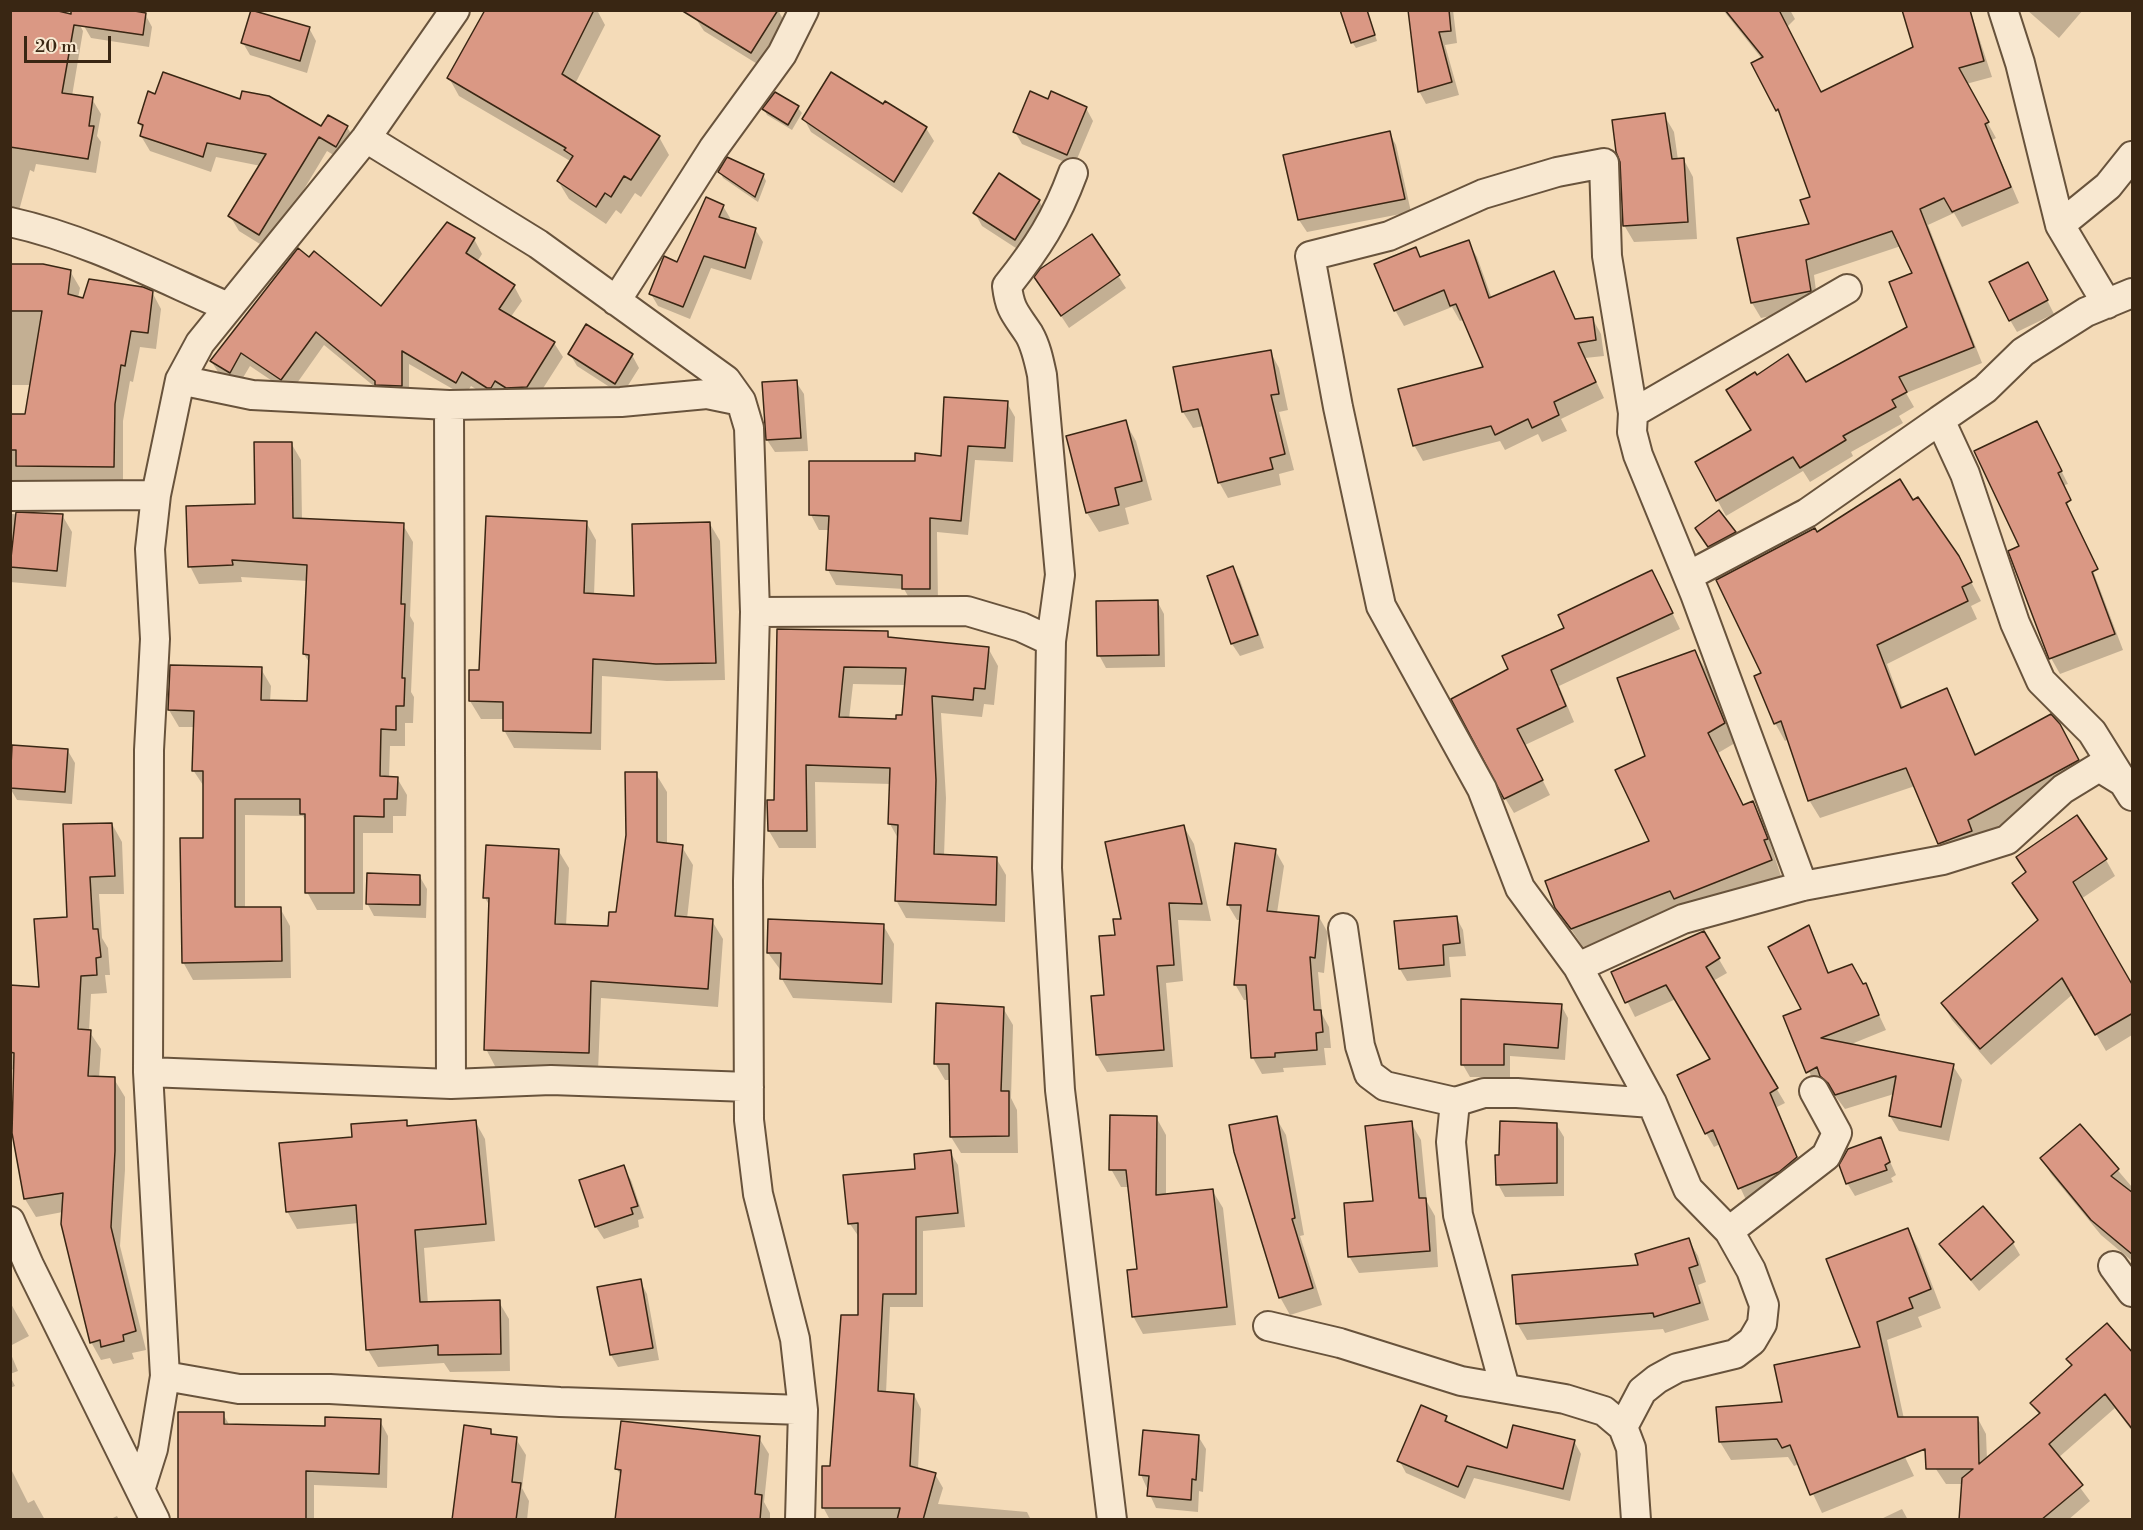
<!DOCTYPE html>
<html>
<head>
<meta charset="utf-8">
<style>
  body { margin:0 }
  #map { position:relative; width:2143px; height:1530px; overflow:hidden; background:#f4dbb8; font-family:"Libre Bodoni",serif }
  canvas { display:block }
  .frame { position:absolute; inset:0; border:12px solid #392613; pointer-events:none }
  .scale { position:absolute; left:24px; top:36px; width:87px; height:27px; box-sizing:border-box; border:3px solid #392613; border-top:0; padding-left:8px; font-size:18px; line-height:21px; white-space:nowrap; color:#392613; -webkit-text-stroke:4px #f8e8d1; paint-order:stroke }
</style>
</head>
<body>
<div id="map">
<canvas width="2143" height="1530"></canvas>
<div class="frame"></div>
<div class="scale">20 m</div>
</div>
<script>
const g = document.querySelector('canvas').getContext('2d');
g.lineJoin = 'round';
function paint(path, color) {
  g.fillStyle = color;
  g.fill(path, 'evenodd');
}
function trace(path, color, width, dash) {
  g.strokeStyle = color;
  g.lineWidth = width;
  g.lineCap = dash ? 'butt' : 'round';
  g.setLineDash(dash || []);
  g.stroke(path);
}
const shadow = new Path2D(`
  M11 10 75 16 83 31 72 96 92 99 101 114 97 136 101 142 96 173 36 164 34 172 30 170 17 218 10 216Z
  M253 10 309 28 316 41 307 73 250 55 243 43Z
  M508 10H597L605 25 575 84 659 137 669 155 641 197 635 193 621 214 616 210 606 224 569 199 558 181 572 162 459 96 449 78Z
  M701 10H778L785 23 759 65 704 31 696 19Z
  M1349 10H1367L1377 41 1356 48 1352 42Z
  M1409 10H1453L1457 43 1445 45 1459 95 1426 104 1419 91Z
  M1723 10H1790L1795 19 1787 27 1821 93 1915 47 1970 10 1992 77 1966 84 1996 138 1992 140 2019 203 1962 227 1954 213 1928 225 1982 363 1906 393 1914 407 1899 416 1903 423 1851 452 1853 456 1810 482 1803 471 1726 516 1697 463 1753 431 1756 377 1805 384 1908 328 1914 274 1901 246 1814 275 1818 306 1761 318 1752 303 1811 225V198L1786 126 1777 110 1762 59Z
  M2027 10H2083L2059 38Z
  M145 14 152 27 149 47 91 38 84 26Z
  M776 94 798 108 802 113 792 130 767 115 764 109Z
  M156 96 322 128 328 117 347 127 356 142 345 162 327 151 268 249 239 231 230 216 261 166 216 157 211 172 150 151 141 136 143 130 139 123Z
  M1049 101 1086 108 1093 121 1074 166 1022 144 1015 132Z
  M885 103 926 128 934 141 902 193 811 132 804 119 883 106Z
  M1664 115 1674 132 1678 160H1684L1693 177 1697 239 1634 242 1624 225Z
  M1389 132 1396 145 1411 212 1307 232 1299 220Z
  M720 172 763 175 766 181 758 202 723 178Z
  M1039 201 1046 213 1022 252 982 226 975 213Z
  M723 206 730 218 729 222 755 229 763 242 751 280 711 268 690 319 658 306 651 294Z
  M1092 236 1126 288 1069 328 1044 290Z
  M474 239 482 254 477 262 514 286 522 301 510 318 554 343 563 357 535 401 496 402 471 386 465 396 409 364V400L381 392 324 345 290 393 250 366 238 386 220 375 211 361 382 308Z
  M1468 242 1477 257 1492 299 1554 273 1576 320 1592 318 1601 334 1604 356 1585 358 1604 398 1561 419 1567 431 1542 442 1538 434 1505 450 1500 441 1423 461 1414 445 1485 368 1464 320 1460 321 1452 307 1404 326 1395 310 1420 258Z
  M10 266 70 271 80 288 78 298 84 300 152 292 161 309 156 349 140 347 133 382 130 381 123 421V483L10 482V416H26L31 385H10Z
  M2035 276 2054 314 2017 332 2010 320Z
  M1270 351 1279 368 1288 410 1279 412 1294 470 1279 474 1281 485 1228 498 1219 482 1204 426 1193 428 1183 412Z
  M570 354 632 355 639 368 622 395 577 366Z
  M796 382 804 394 808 451 775 452 767 440Z
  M1007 403 1015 417 1013 462 975 460 968 535 937 532 938 603H912L904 589 836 585 828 570 830 530H819L811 515 916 463 942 458Z
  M1125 422 1136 441 1152 500 1125 508 1129 524 1099 532 1087 513 1068 437Z
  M2037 423 2068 484 2061 486 2123 650 2060 674 2051 658 2010 552 2021 547Z
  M291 443 301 460 302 520 403 525 413 542 410 616 414 623 411 692 414 697 413 723H405V746H390L389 778H397L407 795 406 816H393V833H363V910H317L307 892 306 822 303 816 245 815V909L280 908 290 926 291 978 193 980 183 962 204 840 205 788 193 770 195 727H179L169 710 172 666 261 669 271 686 270 702H309L310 664 304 654 308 581 241 577 242 582 199 584 190 566 256 506Z
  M1913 502 1968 576 1981 601 1971 606 1977 619 1887 664 1903 708 1946 690 1977 756 2070 744 2088 778 1977 839 1949 861 1915 786 1820 818 1809 800 1789 739 1785 741 1775 723 1763 674 1816 534Z
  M1719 512 1737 538 1713 552 1700 534Z
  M10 514 62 515 72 532 66 587 10 582Z
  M586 522 596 540 594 595 636 597 710 524 720 541 725 680 667 681 602 676 601 750 514 748 504 730V719H481L470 701 471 671H481Z
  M1233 568 1240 580 1264 648 1240 656 1232 644 1208 576Z
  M1660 587 1680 629 1559 686 1574 722 1525 745 1550 795 1514 813 1505 798 1510 670Z
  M1157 601 1164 614 1165 667 1106 668 1099 655Z
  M779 631 887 632 890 639 988 648 998 666 994 705 984 704 982 717 941 713 946 798 944 856 996 858 1006 875 1005 922 906 918 896 900 899 840 890 824 891 784 815 782 816 848H779L769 831 775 801ZM853 684 906 685 903 717 898 721 849 719Z
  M1695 651 1706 670 1735 743 1718 753 1744 806 1752 803 1763 822 1782 879 1681 910 1583 947 1556 907 1651 842 1647 756Z
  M68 751 75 763 72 804 17 800 10 788V779Z
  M656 774 667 792V845L682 847 693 865 687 919 712 921 723 939 718 1007 601 998 598 1071 496 1068 486 1049 491 908 485 898 558 850 569 868 566 926 610 928 618 914Z
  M112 824 122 842 124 894H99L102 938 108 948 110 975H105L107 993 91 994 89 1031 101 1049 99 1078 114 1079 125 1097V1170L120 1246 146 1350 132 1353 134 1359 113 1364 110 1358 101 1360 91 1342 63 1212 36 1217 25 1199 15 1070 10 1069V987L41 989 68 918Z
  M1184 827 1194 844 1211 921 1178 920 1183 981 1166 983 1173 1067 1107 1072 1097 1055 1116 936 1123 920Z
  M1275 850 1284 866 1277 913 1319 917 1328 933 1324 973 1318 972 1322 1014 1329 1027 1331 1048H1324L1326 1065 1283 1068 1284 1072 1262 1074 1253 1058 1248 1000H1244L1235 984 1241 920H1237L1228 905Z
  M2106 860 2115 876 2081 899 2132 988V1035L2106 1051 2073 994 1991 1065 1952 1020 1943 1004 2038 921 2024 899 2027 874Z
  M420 877 427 889 426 918 374 916 367 903Z
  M1456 917 1463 930 1466 956 1449 957 1451 977 1407 981 1400 969Z
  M883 925 894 944 892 1003 793 998 782 979V972L768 953Z
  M1808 927 1829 973 1865 985 1886 1030 1849 1045 1953 1066 1962 1080 1949 1141 1899 1131 1890 1116 1894 1094 1845 1109 1825 1082 1816 1087 1785 1017 1803 1009Z
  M1703 932 1727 973 1713 981 1785 1103 1777 1107 1804 1172 1747 1202 1720 1144 1714 1147 1706 1133 1712 1060 1676 999 1635 1017 1613 973Z
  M1561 1005 1568 1018 1565 1060 1510 1056V1077H1470L1463 1065Z
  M1003 1008 1013 1025 1011 1098 1017 1110 1018 1153H961L951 1137V1080H945L935 1063Z
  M1156 1117 1166 1135V1195L1212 1190 1223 1208 1236 1325 1143 1334 1133 1316 1138 1270 1130 1187H1121L1111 1169Z
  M1276 1118 1286 1135 1304 1235 1300 1236 1322 1305 1290 1315 1280 1297Z
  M475 1121 485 1139 495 1241 424 1248 428 1304 499 1302 509 1319 510 1371 450 1372 444 1363 378 1367 368 1350 359 1223 297 1229 287 1211 353 1138 406 1122 410 1128Z
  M1411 1123 1421 1140 1427 1202 1435 1216 1438 1267 1359 1273 1349 1256Z
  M1556 1124 1564 1137V1196L1505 1197 1498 1184Z
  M2080 1126 2132 1187V1261L2101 1235 2051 1174 2042 1159Z
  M1880 1139 1896 1175 1891 1178 1893 1182 1855 1196 1847 1183Z
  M950 1152 958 1165 965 1227 923 1231V1307H890L886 1393 914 1395 921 1409 918 1469 935 1474 943 1488 938 1504 1027 1512 1031 1520H830L823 1507 859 1317V1237L850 1224 917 1170Z
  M623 1167 631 1180 644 1218 638 1220 639 1227 604 1239 596 1227 581 1181Z
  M1908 1229 1918 1248 1941 1308 1918 1317 1922 1327 1887 1340 1904 1419H1978L1986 1434 1987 1460 2039 1415 2032 1403 2073 1367 2068 1359 2132 1355V1431L2115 1408 2058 1458 2090 1501 2068 1520H1972L1963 1484H1946L1911 1432 1903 1453 1914 1476 1822 1513 1799 1464 1794 1466 1788 1457 1731 1460 1720 1442 1784 1404 1862 1348Z
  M1688 1239 1698 1256 1706 1282 1698 1285 1709 1320 1665 1333 1663 1329 1527 1340 1517 1323 1640 1266Z
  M2013 1243 2020 1255 1979 1291 1941 1244Z
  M640 1281 647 1294 659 1360 618 1367 611 1355Z
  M10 1302 29 1336 10 1346Z
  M10 1352 18 1371 10 1374Z
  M10 1376 15 1386 10 1388Z
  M223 1414 230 1426 326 1427 380 1421 388 1436 387 1488 314 1485V1520H180Z
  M1446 1418 1450 1425 1508 1450 1574 1441 1581 1454 1570 1501 1474 1478 1465 1499 1406 1473 1399 1460Z
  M490 1430 494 1436 516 1439 526 1455 522 1488 529 1501 527 1520H467Z
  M1198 1436 1206 1449 1203 1492 1199 1491 1198 1512 1156 1508 1141 1475Z
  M759 1438 769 1454 764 1502 770 1513V1520H616L621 1476 617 1469Z
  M12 1471 28 1503 34 1500 45 1520H10Z
  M1902 1509 1908 1520H1879Z
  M117 1516 119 1520H109Z`);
const building = new Path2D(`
  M10 10H54L71 14V10H129L146 13 143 35 74 25 62 93 93 97 89 126H94L88 159 10 147Z
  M251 10 310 27 300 61 241 43Z
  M485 10H594L562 74 660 136 631 180 624 176 611 197 605 193 596 207 557 181 573 156 564 150 566 148 447 78Z
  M681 10H778L751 53Z
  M1340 10H1367L1375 35 1351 43Z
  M1408 10H1449L1451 31 1439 32 1452 82 1418 92Z
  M1725 10H1779L1821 92 1913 47 1902 10H1970L1984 61 1959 68 1989 122 1985 124 2011 187 1952 212 1944 198 1920 209 1974 347 1899 377 1907 392 1892 400 1896 407 1843 436 1846 440 1800 468 1793 457 1716 501 1695 462 1751 430 1726 390 1755 372 1757 375 1788 354 1806 382 1907 327 1889 282 1912 273 1892 231 1806 260 1811 291 1751 303 1737 238 1809 224 1800 200 1810 197 1778 109 1776 111 1751 63 1763 57Z
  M163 72 240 99 242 91 269 96 321 126 328 115 348 126 336 147 319 137 259 235 228 216 266 154 207 143 203 157 140 136 143 125 138 123 148 91 155 94Z
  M831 72 883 104 885 101 927 127 894 182 802 119Z
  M1030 91 1048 99 1051 91 1087 107 1067 155 1013 132Z
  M775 92 799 106 788 125 762 109Z
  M1665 113 1672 159 1684 158 1688 222 1623 226 1620 162 1616 152 1612 120Z
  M1390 131 1405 199 1298 220 1283 155Z
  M727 157 764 174 755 197 718 172Z
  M999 173 1040 200 1015 240 973 213Z
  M706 197 724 205 719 217 756 228 745 268 704 256 683 307 649 294 664 256 677 262Z
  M447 222 475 238 466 253 515 285 499 309 555 342 527 387 506 388 495 381 491 388H487L462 372 456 383 402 351V386L375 385V381L316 332 281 380 241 353 230 373 210 361 298 248 309 257 314 251 381 306Z
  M1092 234 1120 275 1061 316 1034 277 1040 269Z
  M1469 240 1489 298 1554 271 1575 319 1593 317 1596 340 1578 343 1596 382 1554 402 1559 415 1532 428 1528 419 1495 435 1491 426 1413 446 1398 389 1483 367 1456 304 1450 306 1444 290 1394 311 1374 264 1416 247 1420 257Z
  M2028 262 2048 300 2009 321 1989 282Z
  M10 264H43L71 270 68 294 83 298 89 279 143 287 153 291 148 333 131 331 125 366 121 365 115 404 114 467 16 466V450H10V414H25L42 311H10Z
  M586 324 633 354 615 384 568 354Z
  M1271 350 1279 394 1271 395 1285 454 1270 458 1273 469 1218 483 1198 409 1182 412 1173 367Z
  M797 380 801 438 766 440 762 382Z
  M944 397 1008 401 1005 448 968 446 961 521 930 518V589H902V575L826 570 829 516 809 515V461H915V453L941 456Z
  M1126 420 1142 481 1115 488 1119 505 1086 513 1066 436Z
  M2037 421 2062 471 2058 473 2071 500 2066 503 2098 569 2092 572 2115 634 2049 659 2008 551 2019 546 1974 451Z
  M254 442H292L293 518 404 523 401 604H405L402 678H405L404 706H396V730L381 729 380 776 398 777 397 799H384V817L354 816V893H305V814H300V799H235V907H281L282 961 182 963 180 838H203V771H192L194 711 168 710 170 665 262 667 261 700 307 701 309 655 303 654 307 565 232 560 233 565 188 567 186 506 255 504Z
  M1900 479 1913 500 1918 497 1959 556 1972 582 1962 587 1968 601 1877 645 1901 708 1947 688 1975 755 2051 714 2060 724 2079 760 1968 820 1972 831 1938 844 1906 768 1808 801 1781 721 1774 724 1754 676 1761 673 1716 580 1815 528 1817 532Z
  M1719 510 1736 532 1708 547 1695 528Z
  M16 512 63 514 57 571 10 567Z
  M486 516 587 521 584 593 634 596 632 524 710 522 716 663 656 664 593 659 591 733 503 731V702L469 701V670H479Z
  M1233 566 1258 635 1231 644 1207 576Z
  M1652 570 1673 613 1551 670 1566 706 1517 729 1543 780 1504 799 1451 699 1508 669 1502 656 1564 628 1558 615Z
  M1158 600 1159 655 1097 656 1096 601Z
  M777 629 888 631V637L989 647 985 689 974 688 973 700 932 696 936 780 934 854 997 857 996 905 895 901 898 825 888 824 890 768 806 765 807 831H768L767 800H774ZM844 667 906 668 902 715H896V719L839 717Z
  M1695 650 1725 723 1708 733 1743 805 1753 801 1768 839 1764 840 1772 860 1674 899 1670 891 1571 929 1555 908 1545 881 1649 841 1615 770 1645 756 1617 678Z
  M12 745 68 749 65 792 10 788Z
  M625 772H657V842L683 845 675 916 713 919 708 989 591 981 589 1053 484 1050 489 898H483L486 845 559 849 555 924 608 926 609 912H616L626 835Z
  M2077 815 2107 859 2073 882 2133 986V1013L2095 1035 2062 978 1980 1049 1941 1003 2038 920 2012 883 2026 872 2016 857Z
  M112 823 115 876 90 877 93 929H98L101 957 96 958 97 975 81 976 78 1029 91 1030 88 1076 115 1077V1151L111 1227 136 1331 123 1335 124 1341 101 1347 100 1340 90 1343 61 1224 63 1193 24 1199 12 1133 14 1053 10 1052V985L39 987 34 919 67 917 63 824Z
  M1184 825 1202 904 1169 903 1174 965 1157 966 1164 1050 1096 1055 1091 996 1104 995 1099 936 1115 935 1113 919H1121L1105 842Z
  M1235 843 1276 849 1267 911 1319 916 1315 958 1310 957 1314 1010H1321L1323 1032 1316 1033 1317 1050 1275 1053V1057L1251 1058 1246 985H1234L1241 905H1227Z
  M367 873 420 875V905L366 904Z
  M1457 916 1460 943 1443 945 1444 965 1399 969 1394 921Z
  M768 919 884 924 882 984 780 979 781 953H767Z
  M1809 925 1828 973 1852 964 1863 984 1866 983 1879 1015 1821 1038 1954 1064 1941 1127 1889 1116 1896 1076 1835 1095 1828 1083 1820 1076 1817 1067 1806 1073 1783 1016 1801 1009 1768 947Z
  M1704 931 1720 958 1706 967 1778 1088 1770 1093 1797 1157 1779 1172 1738 1189 1713 1130 1705 1134 1677 1075 1710 1059 1666 985 1625 1003 1611 972Z
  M1461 999 1562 1004 1558 1048 1504 1044V1065H1461Z
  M936 1003 1004 1007 1001 1091H1009V1136L950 1137 949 1064H934Z
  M1110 1115 1157 1116 1156 1195 1213 1189 1227 1307 1132 1317 1127 1270 1137 1269 1126 1170H1109Z
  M1277 1116 1295 1218 1292 1219 1313 1288 1279 1298 1234 1152 1229 1125Z
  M407 1120V1126L476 1120 486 1224 415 1230 420 1302 500 1300 501 1354 438 1355V1345L366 1350 356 1205 286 1212 279 1143 352 1137 351 1124Z
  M1412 1121 1419 1198H1426L1430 1251 1348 1257 1344 1203 1373 1201 1365 1126Z
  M1500 1121 1557 1123V1183L1496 1185 1495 1155H1499Z
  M2080 1124 2119 1169 2111 1176 2133 1193V1255L2091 1220 2040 1158Z
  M1881 1137 1890 1162 1885 1165 1887 1170 1846 1184 1839 1165 1848 1149Z
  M951 1150 958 1213 916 1217V1294H883L878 1391 914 1394 910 1466 936 1473 923 1520H897L900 1508H822V1466H830L841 1315H858V1223L848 1224 843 1175 915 1169 914 1154Z
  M624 1165 638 1206 631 1208 633 1214 595 1227 579 1180Z
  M1983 1206 2014 1242 1971 1280 1939 1244Z
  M1908 1228 1931 1289 1909 1298 1913 1308 1877 1322 1898 1417H1978L1979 1464 2040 1413 2030 1403 2072 1365 2066 1359 2107 1323 2133 1353V1430L2105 1394 2049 1444 2083 1485 2041 1520H1959L1962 1478 1973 1469H1926L1925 1449 1810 1495 1790 1445 1782 1448 1777 1439 1719 1442 1716 1407 1782 1402 1774 1365 1860 1347 1826 1259Z
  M1689 1238 1698 1265 1689 1268 1700 1303 1654 1317 1653 1313 1516 1324 1512 1275 1638 1265 1635 1254Z
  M641 1279 653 1348 610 1355 597 1287Z
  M1421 1405 1447 1416 1445 1421 1507 1448 1513 1425 1575 1440 1563 1489 1467 1466 1458 1487 1397 1461Z
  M178 1412H224V1424L325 1426V1417L381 1419 379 1474 306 1471V1520H178Z
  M621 1421 760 1436 755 1494 762 1495 760 1520H615L621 1470 615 1469Z
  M464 1425 491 1429V1434L517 1437 512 1482 521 1483 516 1520H452Z
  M1143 1430 1199 1435 1196 1480 1192 1479 1191 1500 1147 1496 1149 1476 1139 1475Z`);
const minor = new Path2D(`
  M2003 10 2020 63 2060 225 2108 186 2132 156
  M366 138 538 244 726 380 741 401 749 428 755 612 748 881 749 1120 758 1194 795 1339 803 1410 800 1520
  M1073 173C1056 219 1038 247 1007 286 1010 311 1016 314 1029 334 1036 346 1039 361 1042 375L1060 575 1051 641 1047 868 1060 1090 1112 1520
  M10 222C87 239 157 276 228 307
  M2060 225 2107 304
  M2132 293 2086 312 2023 352 1985 389 1940 420 1965 474 2015 623 2041 681 2092 732 2132 796
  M616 301 713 149 782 54 804 10
  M180 380 252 395 449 405 621 402 707 394 741 401
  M449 405 451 1084
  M10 496 156 495
  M1688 576 1807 513 1940 420
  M755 612 967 611 1021 627 1051 641
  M1803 886 1695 594 1638 455 1632 432 1633 413 1847 289
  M1343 928 1360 1046 1369 1074 1385 1086 1455 1102 1484 1093H1517L1652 1103
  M1578 967 1683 919 1803 886 1943 860 2007 840 2063 789 2099 767 2125 783
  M148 1072 451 1084 551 1080 749 1087
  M1455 1102 1451 1142 1458 1215 1505 1388
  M10 1221 29 1265 155 1520
  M1729 1231 1826 1156 1837 1133 1814 1091
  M2113 1266 2132 1292
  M1268 1326 1340 1343 1461 1381 1565 1399 1604 1411 1623 1427 1631 1448 1636 1520
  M165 1376 239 1389H330L560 1402 803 1410
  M1623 1427 1642 1391 1657 1379 1677 1368 1735 1354 1752 1341 1762 1324 1764 1305 1751 1270 1729 1231 1688 1189 1652 1103 1578 967 1520 888 1482 789 1381 606 1338 407 1310 256 1389 236 1483 194 1557 172 1604 163 1607 256 1633 413
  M141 1487 153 1449 165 1376 148 1072 149 750 155 639 150 549 156 495 180 380 200 343 366 138 455 10`);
paint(shadow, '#0003');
paint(building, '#da9884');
trace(building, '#392613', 1.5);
trace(minor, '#68533c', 32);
trace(minor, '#f8e8d1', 28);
</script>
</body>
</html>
